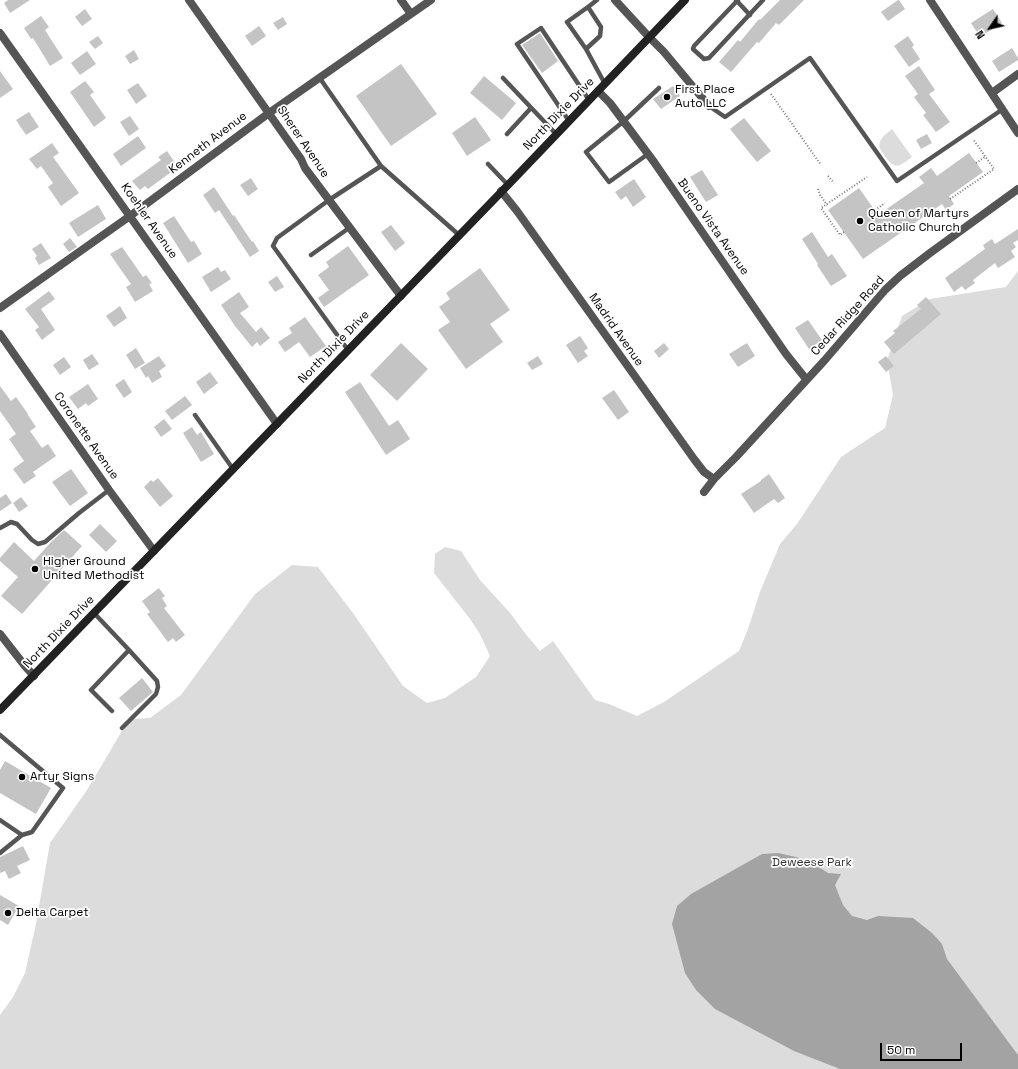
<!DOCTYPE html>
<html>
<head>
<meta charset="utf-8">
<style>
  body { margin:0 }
  #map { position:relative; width:1018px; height:1069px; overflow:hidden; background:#fff; font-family:"Space Grotesk",sans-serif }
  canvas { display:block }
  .north { position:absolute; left:970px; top:8px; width:40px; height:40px; -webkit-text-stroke:3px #fff; paint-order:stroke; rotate:236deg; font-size:11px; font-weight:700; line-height:16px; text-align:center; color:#000 }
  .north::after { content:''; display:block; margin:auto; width:14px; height:18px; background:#000; clip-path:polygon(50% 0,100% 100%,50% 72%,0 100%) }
  .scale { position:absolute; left:880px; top:1043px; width:82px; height:18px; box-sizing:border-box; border:2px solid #000; border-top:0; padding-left:5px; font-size:12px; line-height:14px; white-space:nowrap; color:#000; -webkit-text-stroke:3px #fff; paint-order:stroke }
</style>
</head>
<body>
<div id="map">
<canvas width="1018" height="1069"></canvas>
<div class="north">N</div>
<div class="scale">50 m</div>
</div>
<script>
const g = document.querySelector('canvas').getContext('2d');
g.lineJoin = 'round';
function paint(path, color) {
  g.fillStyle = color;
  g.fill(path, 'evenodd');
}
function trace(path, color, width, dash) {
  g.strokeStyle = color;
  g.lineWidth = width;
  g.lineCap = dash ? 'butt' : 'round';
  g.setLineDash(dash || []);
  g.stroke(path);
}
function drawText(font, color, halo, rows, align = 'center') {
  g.font = font + ' "Space Grotesk",sans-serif';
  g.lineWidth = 3.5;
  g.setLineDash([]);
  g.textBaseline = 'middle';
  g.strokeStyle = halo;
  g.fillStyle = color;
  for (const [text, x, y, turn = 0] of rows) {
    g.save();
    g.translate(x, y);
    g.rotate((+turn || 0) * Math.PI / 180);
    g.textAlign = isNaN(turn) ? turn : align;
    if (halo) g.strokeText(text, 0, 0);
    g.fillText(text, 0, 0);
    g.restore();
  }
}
const green = new Path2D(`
  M892 129 912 157C908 160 904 163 900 165 891 169 883 153 879 147 880 137 885 135 892 129Z
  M1018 271V1069H0V1015L13 997 25 973 36 924 50 843 87 790 129 719 150 718 181 695 255 594 292 565 318 567 353 613 403 686 427 703 445 698 476 677 490 656 480 634 470 619 434 573 435 554 445 547 461 551 480 580 511 614 524 632 540 651 553 641 595 700 609 704 637 716 664 702 739 651 748 629 760 592 780 544 797 524 841 457 885 428 893 395 887 360 902 316 930 299 1006 287Z`);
const water = new Path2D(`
  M778 853 796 857 811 863 815 858 816 865 828 873 841 874 835 885 843 905 852 916 867 920 878 916 913 918 932 933 942 944 947 959 1018 1055V1069H840L794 1051 715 1009 696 990 685 973 672 924 677 906 691 894 762 854Z`);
const building = new Path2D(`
  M8 0H30L10 13 4 3Z
  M780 0H804L779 25 776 23 759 43 757 42 731 72 719 62 738 40 740 42 759 19 760 20Z
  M898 0H899L905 9 888 21 881 12Z
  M85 9 92 19 82 26 75 17Z
  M993 9 1002 23 980 37 971 23Z
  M41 16 49 27 45 30 63 58 50 66 33 38 31 39 24 28Z
  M283 17 287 24 278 30 273 23Z
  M259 26 266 36 252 46 245 36Z
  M540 33 558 61 542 73 522 45Z
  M98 36 103 43 95 49 89 42Z
  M908 36 914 45 912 47 920 59 909 67 894 46Z
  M1012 48 1018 58V60L999 72 992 61Z
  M134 50 139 59 130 64 125 56Z
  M87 51 96 64 80 75 71 63Z
  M401 64 437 114 391 146 356 96Z
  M919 66 935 90 929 94 950 122 936 132 923 115 926 113 914 97 918 94 905 76Z
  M0 71 13 89 0 98Z
  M484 76 516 103 502 120 470 93Z
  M85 81 94 92 90 95 106 118 94 127 70 92Z
  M138 83 147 96 136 104 127 90Z
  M673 86 680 96 661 109 653 99Z
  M29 112 39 127 26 135 16 120Z
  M130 116 139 129 129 136 120 122Z
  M475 117 491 140 467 156 452 133Z
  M744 118 771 151 757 162 730 129Z
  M927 134 932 143 921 149 916 140Z
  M138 136 146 148 121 166 113 154Z
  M52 143 59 153 53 157 79 193 61 206 48 187 53 183 41 166 37 169 29 159Z
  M167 151 178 167 148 189 145 186 140 190 132 181 161 160 158 157Z
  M969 153 983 172 949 196 954 204 946 210 942 204 863 259 828 210 859 188 878 215 924 183 919 177 931 168 937 176Z
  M702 170 718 195 706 202 690 177Z
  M251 178 258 189 248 196 240 185Z
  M634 179 646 197 633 207 626 196 621 200 615 192Z
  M214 187 233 216 234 215 252 242 253 241 259 251 250 257 219 210 215 213 203 195Z
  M98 205 106 219 78 237 69 223Z
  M174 216 191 242 194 241 202 254 188 263 163 223Z
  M391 225 405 243 395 251 381 232Z
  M1018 229V240L1013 243 1016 247 1011 251 1015 257 998 268 995 263 973 280 975 283 965 290 962 286 954 292 945 278 985 249 983 245 992 239 995 244Z
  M812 232 828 257 832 254 847 276 831 286 817 265 818 264 802 239Z
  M70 238 77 247 69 252 63 244Z
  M41 243 51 258 39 265 35 258 37 256 32 249Z
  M348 246 369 275 324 307 318 298 329 290 318 275 329 267 326 262Z
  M122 247 143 277 146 275 152 283 149 284 153 291 135 302 126 287 131 284 110 254Z
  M218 267 221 272 225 270 231 279 211 292 202 277Z
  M480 268 510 310 490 324 503 342 466 369 438 330 450 322 439 307 450 299 446 293Z
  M277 276 284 287 275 292 268 282Z
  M49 291 55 299 41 309 55 330 42 340 35 330 39 327 25 309Z
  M239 292 249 307 240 313 256 332 261 327 270 338 260 346 257 342 252 347 235 326 221 305Z
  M926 297 941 314 894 354 884 342 895 333 893 331 921 309 917 305Z
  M120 306 127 318 114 327 106 316Z
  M305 317 326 346 310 357 299 342 285 352 278 342 292 333 289 328Z
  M808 320 822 340 809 349 795 328Z
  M580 336 588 348 584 351 588 356 578 363 566 345Z
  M401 343 428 369 397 401 370 375Z
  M664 343 669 349 659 358 654 351Z
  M747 343 755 356 738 367 729 354Z
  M136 348 145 363 135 369 126 355Z
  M92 354 99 364 89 370 83 360Z
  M159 356 166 366 159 371 162 377 152 383 148 376 146 378 140 368Z
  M538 356 543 364 532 370 527 363Z
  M886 356 894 366 886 372 878 362Z
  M64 357 71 367 60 375 53 365Z
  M210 372 218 383 204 394 196 382Z
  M124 379 132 392 124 398 115 385Z
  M360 382 389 426 398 420 410 439 386 455 345 392Z
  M88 384 98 399 88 406 86 403 78 409 69 397Z
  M0 386 11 401 16 397 28 414V415L36 427 30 431 42 448 48 444 56 456 33 472 36 476 24 484 13 469 24 461 9 439 16 434 0 411Z
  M614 390 629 412 618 420 602 398Z
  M185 396 192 405 172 420 165 411Z
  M164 419 172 429 161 437 154 427Z
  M192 427 197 435 201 432 214 454 201 462 183 433Z
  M71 469 88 493 70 506 52 482Z
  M769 474 785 498 778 503 774 499 754 513 741 494 761 481V480Z
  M158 478 173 496 160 507 144 487 151 480 153 482Z
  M6 494 12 503 0 511V498Z
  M21 497 28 506 19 512 13 503Z
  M100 524 117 541 106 552 89 535Z
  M64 530 82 546 22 614 1 596 18 577 0 561V558L14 542 34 561 51 542Z
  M159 588 165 596 162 598 167 606 164 608 185 635 176 642 173 638 168 642 147 614 150 612 142 601Z
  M142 678 153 692 131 711 119 698Z
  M5 761 51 788 36 814 0 793V770Z
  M23 846 30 860 17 866 21 873 9 879 5 871 0 873V857Z
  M0 895 19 906 8 925 0 920Z`);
const path = new Path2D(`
  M771 94 821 165
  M976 163 985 157
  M828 176 834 183
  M818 189 820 195 827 205
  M950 199 994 169 973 139
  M875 210 885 203
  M844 232 840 235 821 208 867 177`);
const service = new Path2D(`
  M736 0 750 15
  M738 0 694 46 693 49 704 59 709 58 763 0
  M588 7 567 22 586 49 605 84
  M586 49 600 36 601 27 588 7 597 0
  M319 77 381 166
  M503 78 556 134
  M709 106 725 117 810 58 897 181 1003 109
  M569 121 517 44 541 28 589 100
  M507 134 531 108
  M648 154 609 182 586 152 624 121 659 88
  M488 164 508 185
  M311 255 349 228
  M348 350 273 246 277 238 329 200 381 166 459 235
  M195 415 233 469
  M0 528 11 522 17 524 32 540 38 544 45 542 79 513 109 490
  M94 613 129 650 91 690 112 711
  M122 728 156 694 158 687 157 681 129 650
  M0 735 63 788 32 832 22 835
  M0 820 22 835 0 853`);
const minor = new Path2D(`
  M189 0 301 159 305 168 401 296
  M401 0 411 14
  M930 0 1018 133
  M0 33 277 424
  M649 37 664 52 709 106
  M598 91 610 103 654 162 786 354 806 379
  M992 93 1018 74
  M501 191 517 211 694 459 704 472 714 479
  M0 308 130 216 269 113 431 0
  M0 334 109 490 154 551
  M704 492 714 479 736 457 824 361 885 290 900 276 930 253 1018 189
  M0 634 25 666 34 676`);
const tertiary = new Path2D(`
  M615 0 649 37`);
const secondary = new Path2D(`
  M0 710 508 185 685 0`);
const markers = [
  [667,97,4,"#000"],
  [860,221,4,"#000"],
  [35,569,4,"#000"],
  [22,777,4,"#000"],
  [8,913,4,"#000"]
];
const poiNames = [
  ["First Place",675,90],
  ["Auto LLC",675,104],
  ["Queen of Martyrs",868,214],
  ["Catholic Church",868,228],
  ["Higher Ground",43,562],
  ["United Methodist",43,576],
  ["Artyr Signs",30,777],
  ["Delta Carpet",16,913]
];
const streetNames = [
  ["North Dixie Drive",559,114,-46],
  ["Sherer Avenue",303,142,56],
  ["Kenneth Avenue",208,143,-37],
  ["Koehler Avenue",149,221,55],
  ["Bueno Vista Avenue",713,227,55],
  ["Cedar Ridge Road",848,316,-48],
  ["Madrid Avenue",616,330,55],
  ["North Dixie Drive",334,347,-46],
  ["Coronette Avenue",86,436,55],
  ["North Dixie Drive",59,632,-46]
];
const parkNames = [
  ["Deweese Park",812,863]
];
paint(green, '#dcdcdc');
paint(water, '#a3a3a3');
paint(building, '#c4c4c4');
trace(path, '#777', 2, [1, 2]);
trace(service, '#555', 4.5);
trace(minor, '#555', 8);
trace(tertiary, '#555', 8);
trace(secondary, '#222', 8);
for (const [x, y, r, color] of markers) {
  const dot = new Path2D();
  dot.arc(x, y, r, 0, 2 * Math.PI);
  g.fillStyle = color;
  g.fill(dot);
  trace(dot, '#fff', 1.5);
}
drawText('12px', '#000', '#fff', poiNames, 'left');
drawText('12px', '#000', '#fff', streetNames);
drawText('12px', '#333', '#fff', parkNames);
</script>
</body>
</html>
